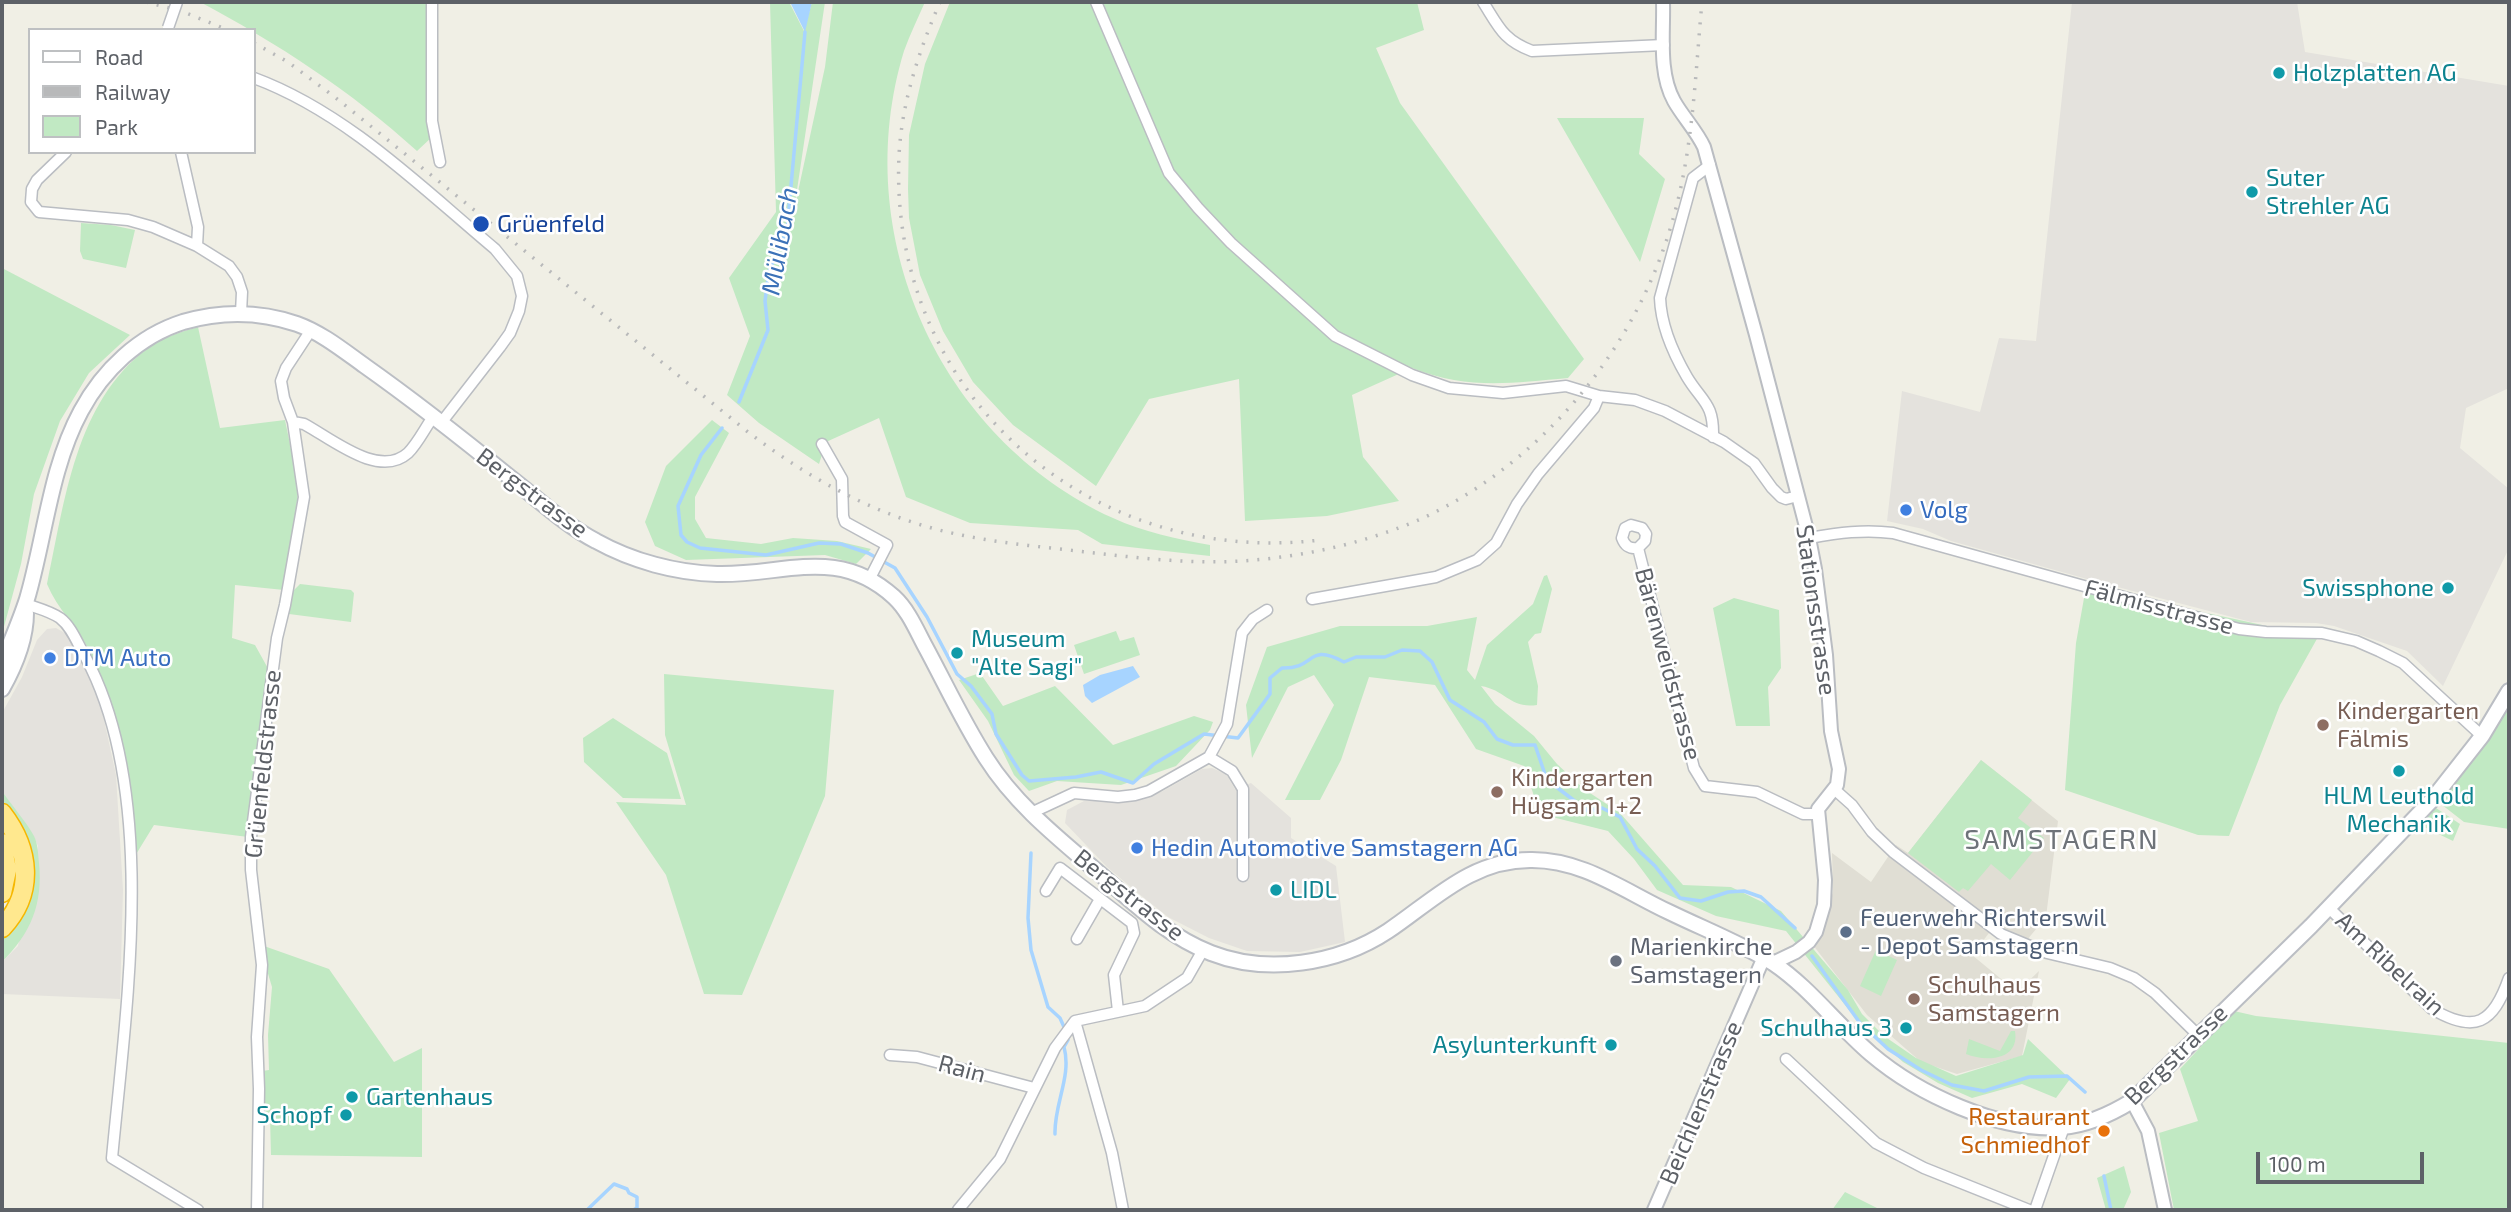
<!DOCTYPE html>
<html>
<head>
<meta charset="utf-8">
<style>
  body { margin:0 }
  #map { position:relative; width:2511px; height:1212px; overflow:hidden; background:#f0efe5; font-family:"Exo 2",sans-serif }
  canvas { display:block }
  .frame { position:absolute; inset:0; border:4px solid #5d6167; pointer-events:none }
  .legend { position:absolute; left:28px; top:28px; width:228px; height:126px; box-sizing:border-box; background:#fff; border:2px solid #bec0c2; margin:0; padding:9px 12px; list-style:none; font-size:21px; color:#5d6167 }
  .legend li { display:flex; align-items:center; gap:14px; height:35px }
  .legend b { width:35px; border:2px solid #bec0c2 }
  .scale { position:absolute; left:2256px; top:1152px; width:168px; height:32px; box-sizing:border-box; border:4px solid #5d6167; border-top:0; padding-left:9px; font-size:21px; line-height:24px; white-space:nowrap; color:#5d6167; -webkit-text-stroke:5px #fff; paint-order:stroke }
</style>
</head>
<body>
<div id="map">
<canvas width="2511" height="1212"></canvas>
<div class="frame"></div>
<ul class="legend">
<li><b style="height:9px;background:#fff"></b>Road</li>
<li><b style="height:9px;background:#b8b9ba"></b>Railway</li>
<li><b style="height:19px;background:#c1e9c3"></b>Park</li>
</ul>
<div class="scale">100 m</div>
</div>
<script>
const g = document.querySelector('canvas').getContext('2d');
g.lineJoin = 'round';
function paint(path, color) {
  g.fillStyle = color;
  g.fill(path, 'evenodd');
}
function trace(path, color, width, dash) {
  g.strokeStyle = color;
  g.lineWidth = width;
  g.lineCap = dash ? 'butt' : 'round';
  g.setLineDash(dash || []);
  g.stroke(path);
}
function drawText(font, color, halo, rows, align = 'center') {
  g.font = font + ' "Exo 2",sans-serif';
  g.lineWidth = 5;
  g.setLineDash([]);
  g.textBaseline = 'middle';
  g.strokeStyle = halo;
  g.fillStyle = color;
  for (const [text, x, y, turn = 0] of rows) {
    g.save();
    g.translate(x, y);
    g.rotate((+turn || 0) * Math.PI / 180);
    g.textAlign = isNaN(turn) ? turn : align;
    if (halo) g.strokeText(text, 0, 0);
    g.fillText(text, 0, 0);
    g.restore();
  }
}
const industrial = new Path2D(`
  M2072 2H2297L2305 52 2509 86V388L2466 408 2460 448 2509 489V548L2443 686 2407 651 2334 626 2316 623 2251 622 2087 579 1951 541 1923 529 1887 521 1902 391 1980 412 1999 338 2036 341Z
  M56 628 65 633 73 643 89 675 101 706 116 775 123 890 120 999 2 994V962L18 946 38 846 34 837 2 791V713L22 677 37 640 47 629Z
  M1212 768 1226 774 1235 789 1251 783 1291 818V838L1336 866 1345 942 1300 952 1247 951 1209 938 1168 917 1139 894 1107 867 1065 823 1067 810 1084 801H1135L1163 791 1202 769Z`);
const education = new Path2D(`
  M1981 760 2058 821 2046 917 2027 940 1996 924 1972 955 2017 992 2039 971 2022 1056 1957 1074 1921 1062 1867 1015 1813 945 1819 936 1833 892 1832 853 1871 882 1896 845 1908 853Z`);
const green = new Path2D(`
  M200 2H429L427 112 432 137 417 151C351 91 277 43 200 2Z
  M770 2H789L804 31 812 2H825L794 210 825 67 833 2H925C918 18 910 34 904 51 848 234 939 438 1113 518 1143 532 1177 539 1210 545V556L1102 544 1078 530 970 523 906 497 879 418 826 442 819 464 759 423 727 395 750 336 729 278 776 212Z
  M950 2H1417L1424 30 1376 48 1400 103 1584 359 1568 378C1510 383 1468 390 1412 368L1352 395 1363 457 1399 501 1327 516 1245 521 1239 379 1149 399 1096 486 1013 425 973 382 943 331 920 275 909 218 908 189 909 135 925 64Z
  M1557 118H1644L1639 154 1665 179 1640 262Z
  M81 223 111 225 135 230 126 268 83 259 80 251Z
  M2 268 130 335 89 373 60 421 34 494 21 564 2 634Z
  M198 327 220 428 285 420 299 487 284 590 235 585 232 638 255 645 270 672 248 837 154 825 135 856C129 786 122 716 90 652 78 627 57 609 47 584 65 501 75 402 148 348 163 337 181 332 198 327Z
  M712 420 729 433 695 497V519L706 538 761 544 793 538 837 541 871 549 856 564 825 555 686 560 655 546 645 522 666 466Z
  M1547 575 1552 589 1541 633 1535 634 1528 642 1538 686 1537 705C1510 709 1506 690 1481 686L1495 704 1534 736 1557 764 1584 789 1620 813 1683 885 1731 887 1781 911 1848 990 1862 1014 1884 1036 1916 1058 1956 1076 2023 1055 2028 1039 2070 1079 2056 1098 2022 1084 1972 1098 1938 1083 1903 1062 1861 1025 1786 931 1716 916 1657 890 1634 859 1608 831 1540 814 1524 766 1476 749 1435 685 1369 677 1341 760 1320 800H1285L1334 705 1314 675 1288 687 1252 758 1246 705 1267 647 1340 626H1427L1477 617 1467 670 1475 680 1487 645 1533 604 1544 576Z
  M300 584 351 590 354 593 351 622 289 614 291 593Z
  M2086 587 2318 637 2280 705 2229 836 2198 835 2065 790 2076 643Z
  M1734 598 1779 610 1781 668 1768 687 1770 726H1736L1713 608Z
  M1116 631 1120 641 1134 637 1140 655 1084 674 1074 645Z
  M980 673 1003 706 1055 686 1113 745 1194 716 1213 722 1210 730 1176 766 1121 785 1057 781 1029 791 1014 775 988 721 959 680Z
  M664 674 834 690 825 796 742 995 704 994 666 875 616 802 686 805 665 735Z
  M2509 702V829L2464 822 2437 801Z
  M613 718 667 753 681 799 623 798 584 762 583 738Z
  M1981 760 2032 800 2018 818 2044 838 2010 880 1991 864 1968 891 1963 888 1959 892 1908 853Z
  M2 791C12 806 25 820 34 836 38 844 38 854 39 863 43 904 31 933 2 962V937L14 924 30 851 23 829 2 799Z
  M2436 808 2460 824 2453 841 2420 825Z
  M264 946 329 969 394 1062 422 1048V1157L271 1155 270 1117 263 1112 262 1071 269 1070 268 1035 272 987 266 967Z
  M1876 950 1897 960 1881 996 1860 986Z
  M2234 1011 2256 1016 2509 1043V1210H2174L2159 1133 2198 1121 2180 1069Z
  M2011 1031H2015C2020 1061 1985 1062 1966 1054L1969 1039 2000 1051Z
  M2124 1166 2131 1192 2123 1210H2106L2097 1178Z
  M1845 1192 1881 1210H1832Z`);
const water = new Path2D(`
  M790 2H812L805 32Z
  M1133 666 1140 677 1092 703 1085 696 1083 685 1100 675Z`);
const stream = new Path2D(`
  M739 402 768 330 765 301 769 271 787 230 805 32
  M722 428 701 455 678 506 681 535 687 542 700 548 766 555 819 543 841 544 868 553 895 568 927 617 957 674 971 686 992 714 996 734 1022 775 1029 781 1076 777 1101 772 1133 783 1154 764 1204 734 1238 738 1270 694V678L1282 668C1317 669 1306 642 1344 662L1356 657H1385L1402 650 1420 651 1432 662 1450 700 1484 722 1497 739 1513 745H1535L1547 780 1588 811 1602 808 1620 817 1637 849 1655 866 1680 898 1701 901 1728 892 1744 891 1761 897 1795 928
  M1031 853 1028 918 1031 950 1048 1007 1060 1018 1064 1027
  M1812 956 1860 1023 1888 1049 1921 1070 1952 1085 1984 1091 2029 1077 2067 1076 2085 1092
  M1055 1134C1054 1104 1072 1076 1064 1047L1068 1040
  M2104 1176 2111 1210
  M587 1210 614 1184 627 1189 629 1193 637 1197V1208L633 1210`);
const minor = new Path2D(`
  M432 2V121L440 162
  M1096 2 1169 173 1198 208 1231 243 1335 336 1412 375 1449 388 1503 393 1566 386 1599 396 1635 400 1665 411 1724 442 1754 463 1772 488 1781 497 1786 499 1798 496
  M1483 2C1499 27 1503 40 1532 51L1664 45
  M254 78C346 112 421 187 495 249L517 276 522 296 519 311 510 333 500 347 441 423
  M66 152 37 180 32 189 31 202 39 212 128 220 153 227 197 246 229 266 237 277 242 292 241 313
  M181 152 198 227 197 246
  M1710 165 1693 178 1660 298C1661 326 1673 353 1687 377 1702 402 1714 403 1713 437
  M293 422 304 424C332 439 379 479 408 453 418 443 425 428 433 417
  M822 444 842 479 843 516 845 522 887 545 869 580
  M1809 538C1838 533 1864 529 1893 533L2239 629 2266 632 2322 633 2356 641 2379 651 2403 663 2482 736
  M1638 548C1629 549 1625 546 1622 538L1625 528 1631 525 1642 528 1646 534 1645 541 1638 548 1694 768 1705 786 1757 792 1803 814H1817
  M1312 599 1436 577 1477 560 1496 543 1517 504 1538 474 1594 408 1599 396
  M26 604C37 608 50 611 60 618 72 627 78 645 86 658 159 795 126 1008 112 1158L198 1210
  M1209 757 1227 724 1242 633 1253 619 1267 610
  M1834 789 1852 805 1872 832 1893 852 2001 934 2047 953 2110 968 2134 978 2155 993 2199 1036
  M1031 813 1074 793 1118 797 1135 795 1149 791 1209 757 1232 771 1243 789V876
  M1046 891 1060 868 1132 923 1134 933 1114 975 1118 1011
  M2329 908 2432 1009C2475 1034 2493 1024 2509 978
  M1077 939 1100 899
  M1075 1021 1112 1153 1123 1210
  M890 1055 917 1057 1034 1088
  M1786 1059 1876 1143 1924 1168 2029 1210
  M257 1210 259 1089 257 1037 262 965 251 870V837L277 638 285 605 304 497 293 422 284 398 281 381 286 368 311 330
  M958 1210 1000 1159 1055 1048 1075 1021 1145 1006 1187 978 1203 950
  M2035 1210 2064 1127`);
const tertiary = new Path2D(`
  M1663 2C1664 33 1658 72 1674 101 1683 117 1696 130 1704 147L1756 335 1809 538 1815 569 1826 655 1831 731 1839 769 1837 785 1818 809 1825 880 1824 905 1816 932 1809 942 1796 952 1773 963
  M2132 1101 2148 1131 2165 1210
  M1654 1210 1764 957`);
const secondary = new Path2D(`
  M2 664C10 643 20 621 27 599 45 538 50 468 81 411 103 370 139 336 183 322 221 311 259 311 297 324 322 333 344 351 365 366 416 402 464 440 512 479 539 500 565 525 596 541 632 561 676 573 717 574 783 576 837 545 894 597 908 610 916 629 925 646 945 683 963 722 986 758 1015 804 1058 838 1099 873 1134 903 1167 936 1211 953 1267 975 1338 964 1388 931 1434 900 1471 860 1530 860 1582 859 1624 891 1669 912 1704 929 1740 943 1773 963 1810 988 1836 1024 1871 1054 1918 1094 1999 1132 2062 1127 2087 1125 2111 1114 2132 1101L2311 926 2431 801 2482 736 2509 691
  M2 689C15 666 26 640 26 613`);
const motorway = new Path2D(`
  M2 813C30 849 35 893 2 928
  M2 843 7 870 2 893`);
const rail = new Path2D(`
  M146 2 181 11 228 30
  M940 2C919 51 902 101 899 155 888 391 1087 568 1320 540
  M254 43 288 62 336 98 748 432C807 477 871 513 943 531 993 543 1044 547 1095 553 1148 559 1201 565 1255 560 1312 555 1371 541 1423 518 1541 463 1634 351 1671 226 1693 153 1695 77 1702 2`);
const minorBridge = new Path2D(`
  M168 28 177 2`);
const markers = [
  [2279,73,7,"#0f9aa8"],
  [2252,192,7,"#0f9aa8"],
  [481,224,9,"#1a4fb4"],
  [1906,510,7,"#3f7fe0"],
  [2448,588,7,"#0f9aa8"],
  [957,653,7,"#0f9aa8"],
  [50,658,7,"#3f7fe0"],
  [2323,725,7,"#8d6e63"],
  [2399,771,7,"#0f9aa8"],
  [1497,792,7,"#8d6e63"],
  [1137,848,7,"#3f7fe0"],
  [1276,890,7,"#0f9aa8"],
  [1846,932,7,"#5c6f8a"],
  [1616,961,7,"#6b7280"],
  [1914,999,7,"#8d6e63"],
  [1906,1028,7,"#0f9aa8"],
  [1611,1045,7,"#0f9aa8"],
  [352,1097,7,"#0f9aa8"],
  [346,1115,7,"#0f9aa8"],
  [2104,1131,7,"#e8710a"]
];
const cultureNames = [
  ["Holzplatten AG",2293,73],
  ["Suter",2266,178],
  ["Strehler AG",2266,206],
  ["Swissphone",2434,588,"right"],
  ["Museum",971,639],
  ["\"Alte Sagi\"",971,667],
  ["HLM Leuthold",2399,796,"center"],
  ["Mechanik",2399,824,"center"],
  ["LIDL",1290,890],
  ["Schulhaus 3",1892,1028,"right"],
  ["Asylunterkunft",1597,1045,"right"],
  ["Gartenhaus",366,1097],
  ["Schopf",332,1115,"right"]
];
const transitNames = [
  ["Grüenfeld",497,224]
];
const streetNames = [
  ["Bergstrasse",532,493,37],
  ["Fälmisstrasse",2159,607,15],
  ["Stationsstrasse",1816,610,82],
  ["Bärenweidstrasse",1668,664,75],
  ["Grüenfeldstrasse",263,764,-84],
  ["Bergstrasse",1129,895,38],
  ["Am Ribelrain",2390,964,43],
  ["Bergstrasse",2176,1055,-44],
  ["Rain",962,1069,15],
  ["Beichlenstrasse",1701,1103,-67]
];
const shopNames = [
  ["Volg",1920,510],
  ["DTM Auto",64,658],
  ["Hedin Automotive Samstagern AG",1151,848]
];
const educationNames = [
  ["Kindergarten",2337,711],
  ["Fälmis",2337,739],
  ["Kindergarten",1511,778],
  ["Hügsam 1+2",1511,806],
  ["Schulhaus",1928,985],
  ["Samstagern",1928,1013]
];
const serviceNames = [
  ["Feuerwehr Richterswil",1860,918],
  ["- Depot Samstagern",1860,946]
];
const worshipNames = [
  ["Marienkirche",1630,947],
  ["Samstagern",1630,975]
];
const foodNames = [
  ["Restaurant",2090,1117],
  ["Schmiedhof",2090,1145]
];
const waterNames = [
  ["Mülibach",780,241,-80]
];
const quarterNames = [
  ["SAMSTAGERN",2062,840]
];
paint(industrial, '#e4e2dd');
paint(education, '#e0ded4');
paint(green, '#c1e9c3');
paint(water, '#a7d4ff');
trace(stream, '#a7d4ff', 3.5);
trace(minor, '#babdc2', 13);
trace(tertiary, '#babdc2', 16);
trace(secondary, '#bbbec4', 18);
trace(motorway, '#f6b700', 21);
trace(minor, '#fff', 10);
trace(tertiary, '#fff', 12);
trace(secondary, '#fff', 14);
trace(motorway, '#ffe88e', 18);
trace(rail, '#b8b9ba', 3.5, [2, 9]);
trace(minorBridge, '#babdc2', 13, []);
trace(minorBridge, '#fff', 10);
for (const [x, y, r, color] of markers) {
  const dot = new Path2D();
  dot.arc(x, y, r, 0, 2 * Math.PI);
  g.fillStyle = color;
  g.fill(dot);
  trace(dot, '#fff', 2.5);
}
drawText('24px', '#0d838f', '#fff', cultureNames, 'left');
drawText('24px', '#164399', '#fff', transitNames, 'left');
drawText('24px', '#5d6167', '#fff', streetNames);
drawText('24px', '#366cbe', '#fff', shopNames, 'left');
drawText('24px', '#785e54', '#fff', educationNames, 'left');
drawText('24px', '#4e5e75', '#fff', serviceNames, 'left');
drawText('24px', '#5b616d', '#fff', worshipNames, 'left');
drawText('24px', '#c56008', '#fff', foodNames, 'right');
drawText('italic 26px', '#3c72b8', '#fff', waterNames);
g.letterSpacing = '2px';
drawText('28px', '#6e7379', '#fff', quarterNames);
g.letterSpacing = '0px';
</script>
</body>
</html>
